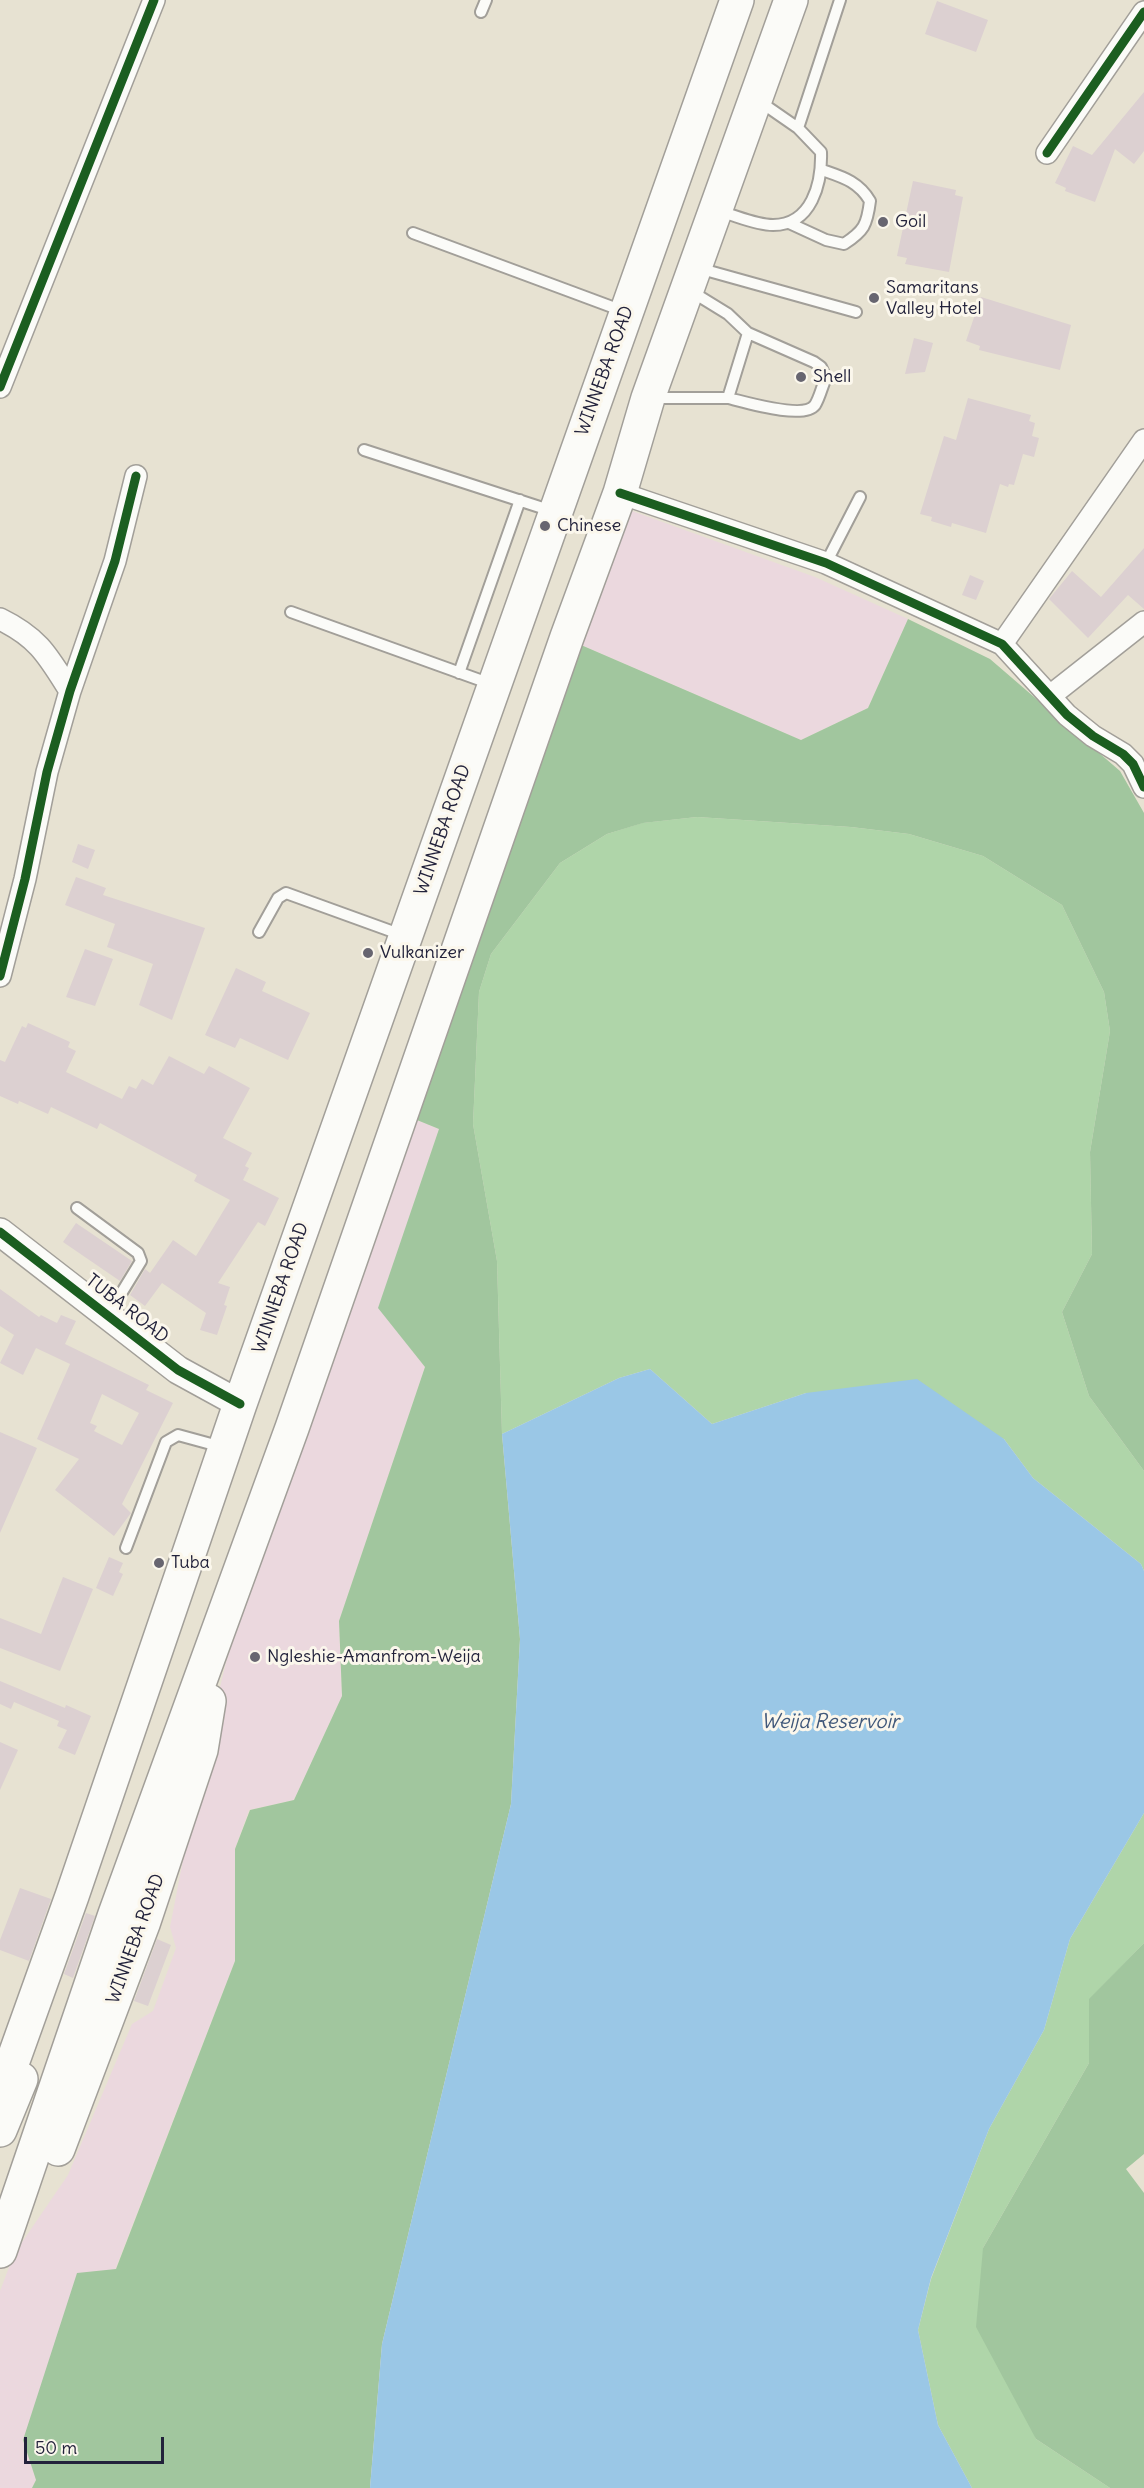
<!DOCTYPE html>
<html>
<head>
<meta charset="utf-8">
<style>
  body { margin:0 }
  #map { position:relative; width:1144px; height:2488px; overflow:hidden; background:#e7e2d2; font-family:Delius,sans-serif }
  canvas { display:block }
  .scale { position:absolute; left:24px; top:2437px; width:140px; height:27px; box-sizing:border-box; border:3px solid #22223b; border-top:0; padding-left:8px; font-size:18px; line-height:21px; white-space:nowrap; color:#22223b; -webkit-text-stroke:4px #fbf7ec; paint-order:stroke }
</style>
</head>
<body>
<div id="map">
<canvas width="1144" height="2488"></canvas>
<div class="scale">50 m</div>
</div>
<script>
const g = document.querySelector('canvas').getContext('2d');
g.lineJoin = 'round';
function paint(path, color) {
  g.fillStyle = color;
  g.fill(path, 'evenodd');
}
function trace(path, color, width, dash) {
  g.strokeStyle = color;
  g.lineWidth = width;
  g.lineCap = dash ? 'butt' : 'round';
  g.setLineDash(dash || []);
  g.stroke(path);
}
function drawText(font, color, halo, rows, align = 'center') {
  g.font = font + ' Delius,sans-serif';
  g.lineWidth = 6;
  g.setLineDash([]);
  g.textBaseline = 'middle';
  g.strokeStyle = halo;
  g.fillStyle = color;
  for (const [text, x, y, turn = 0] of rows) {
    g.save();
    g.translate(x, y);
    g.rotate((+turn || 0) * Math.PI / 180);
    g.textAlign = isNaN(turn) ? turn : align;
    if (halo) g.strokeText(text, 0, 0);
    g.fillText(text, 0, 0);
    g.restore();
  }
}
const built = new Path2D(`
  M632 511 815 577 908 619 868 708 801 740 581 645Z
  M412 1118 439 1129 379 1307 425 1367 339 1621 342 1696 294 1800 249 1810 235 1849V1961L115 2270 23 2440 36 2480 32 2488H0V2291L14 2254 68 2175 132 2024 153 2011 176 1948 170 1927 203 1757 230 1646Z`);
const green = new Path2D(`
  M697 817 851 827 909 834 983 856 1062 905 1104 992 1110 1031 1090 1152 1092 1254 1062 1312 1089 1396 1144 1471V1571L1141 1564 1033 1478 1004 1439 806 1393 712 1424 650 1369 619 1378 502 1434 497 1261 473 1124 479 992 491 954 560 863 607 834 642 823Z
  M1144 1813V1943L1090 1999 1089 2063 983 2248 1036 2439 1110 2488H972L938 2425 918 2330 931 2279 989 2129 1044 2030 1070 1939Z`);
const forest = new Path2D(`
  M908 619 990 659 1120 771 1144 813V1471L1089 1396 1062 1312 1092 1254 1090 1152 1110 1031 1104 992 1062 905 983 856 909 834 851 827 697 817 643 823 607 834 560 863 491 954 479 992 473 1124 497 1261 502 1434 520 1639 511 1804 382 2344 370 2488H32L36 2480 23 2440 77 2273 116 2269 235 1961V1849L250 1810 294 1800 342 1696 339 1621 425 1367 378 1308 439 1129 412 1118 581 645 801 740 868 708Z
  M1144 1943V2154L1126 2169 1144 2193V2488H1110L1036 2439 976 2327 983 2248 1089 2063V1999Z`);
const water = new Path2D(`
  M650 1369 712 1424 806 1393 917 1379 1004 1439 1033 1478 1141 1564 1144 1571V1813L1070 1939 1044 2030 989 2129 931 2278 918 2330 938 2425 972 2488H370L382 2344 511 1804 520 1639 502 1434 619 1378Z`);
const building = new Path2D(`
  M937 1 988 20 976 52 925 34Z
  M1144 92V151L1134 164 1115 149 1095 202 1065 191 1066 188 1055 183 1073 146 1092 155Z
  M913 181 956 190 955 195 963 197 949 272 905 264 907 258 897 256Z
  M981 297 1071 325 1060 370 979 350 980 346 966 341Z
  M914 338 933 343 925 372 905 374Z
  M968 398 1031 415 1029 421 1035 423 1032 436 1039 438 1034 457 1023 454 1014 485 1009 484 1008 487 1000 484 986 533 952 523 951 527 931 521 932 517 920 514 944 436 956 440Z
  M1144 548V609L1128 595 1088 638 1049 599 1072 571 1101 597Z
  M970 575 984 581 976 600 962 595Z
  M78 844 95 850 88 869 72 862Z
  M76 877 106 888 103 895 205 928 172 1020 139 1005 153 964 107 947 115 924 65 905Z
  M85 949 113 959 95 1006 66 997Z
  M236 968 266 982 262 991 310 1013 288 1060 240 1038 235 1048 205 1035Z
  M28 1023 70 1042 68 1047 76 1051 66 1072 122 1099 129 1086 136 1089 142 1079 153 1085 169 1056 204 1074 209 1066 250 1088 223 1138 252 1153 245 1166 249 1168 243 1180 279 1198 265 1226 258 1222 218 1283 230 1287 224 1305 227 1306 217 1335 200 1330 206 1313 162 1283 145 1306 130 1295 145 1269 150 1273 173 1240 196 1256 230 1200 194 1181 197 1175 100 1123 97 1129 51 1107 48 1114 19 1101 18 1104 0 1096V1060L5 1062 22 1026 26 1028Z
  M76 1223 132 1261 120 1281 63 1242Z
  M0 1289 39 1317 41 1315 57 1323 61 1315 76 1321 65 1344 149 1385 146 1390 173 1403 122 1504 131 1513 114 1536 55 1490 79 1459 37 1439 70 1364 36 1348 23 1375 0 1363 14 1335 0 1326ZM102 1394 139 1413 122 1445 94 1431 97 1426 90 1423Z
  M0 1432 37 1448 0 1533Z
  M109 1557 123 1563 119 1572 123 1574 113 1596 96 1588Z
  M63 1577 93 1589 60 1671 0 1648V1618L41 1634Z
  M0 1681 65 1708 66 1705 91 1716 75 1755 58 1748 67 1730 57 1726 59 1721 14 1702 11 1709 0 1704Z
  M0 1742 18 1750 0 1790Z
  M20 1888 51 1899 29 1961 0 1950V1940Z
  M86 1913 95 1916 73 1978 64 1974Z
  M157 1939 171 1945 148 2006 134 2001Z`);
const service = new Path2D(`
  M481 12 486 0
  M798 128 840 0
  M718 211C735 215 755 225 773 225 812 225 822 183 821 152L798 128 759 101
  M789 223 826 240 844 244C864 231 867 225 870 201 858 181 842 177 822 170
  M413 233 623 311
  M698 268 856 312
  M651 398H728L748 333 728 314 689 290
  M728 398C745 402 804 420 815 405 820 397 822 386 826 378L821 367 814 362 748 333
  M364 450 552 511
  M826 563 860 497
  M291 612 491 684
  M459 673 520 500
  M259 932 278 898 286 893 402 935
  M77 1208 138 1253 141 1261 108 1315
  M126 1548 166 1442 178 1435 222 1447`);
const minor = new Path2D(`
  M1047 153 1144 12
  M0 387 154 0
  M620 493 826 563 1002 644 1067 715 1093 736 1123 754 1133 764 1144 787
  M0 619C39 638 48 656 70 691
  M1002 644 1144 440
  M1050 696 1144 622
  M0 976 25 879 47 772 70 691 115 561 136 476`);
const tertiary = new Path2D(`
  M0 1232 178 1370 240 1404`);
const trunk = new Path2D(`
  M0 2097 72 1896 240 1404 737 0
  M0 2130 21 2079
  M58 2149 143 1924 201 1750 209 1701
  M0 2251 115 1914 292 1428 567 637 620 493 648 398 791 0`);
const cycleway = new Path2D(`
  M1047 153 1144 12
  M0 387 154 0
  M620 493 826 563 1002 644 1067 715 1093 736 1123 754 1133 764 1144 787
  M0 976 25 879 47 772 70 691 115 561 136 476
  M0 1232 178 1370 240 1404`);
const markers = [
  [883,222,6,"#676570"],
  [874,298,6,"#676570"],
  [801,377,6,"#676570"],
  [545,526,6,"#676570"],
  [368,953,6,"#676570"],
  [159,1563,6,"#676570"],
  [255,1657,6,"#676570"]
];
const poiNames = [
  ["Goil",895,222],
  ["Samaritans",886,288],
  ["Valley Hotel",886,309],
  ["Shell",813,377],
  ["Chinese",557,526],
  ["Vulkanizer",380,953],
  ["Tuba",171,1563],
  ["Ngleshie-Amanfrom-Weija",267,1657]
];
const streetNames = [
  ["WINNEBA ROAD",605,371,-70],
  ["WINNEBA ROAD",443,830,-71],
  ["WINNEBA ROAD",281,1288,-71],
  ["TUBA ROAD",127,1309,38],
  ["WINNEBA ROAD",136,1939,-70]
];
const waterNames = [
  ["Weija Reservoir",830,1722]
];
paint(built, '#ebd8de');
paint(green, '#afd5a9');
paint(forest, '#a1c69e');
paint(water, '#9ac7e6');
paint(building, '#dcd0d1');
trace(service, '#a29f99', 14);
trace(minor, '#a29f99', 24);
trace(tertiary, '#a29f99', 30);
trace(trunk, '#a29f99', 36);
trace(service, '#fbfbf8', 10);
trace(minor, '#fbfbf8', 21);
trace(tertiary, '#fbfbf8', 27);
trace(trunk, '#fbfbf8', 33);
trace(cycleway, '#1b5e20', 9);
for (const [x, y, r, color] of markers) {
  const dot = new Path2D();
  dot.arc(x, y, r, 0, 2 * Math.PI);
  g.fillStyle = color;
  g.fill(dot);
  trace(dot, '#fbf7ec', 2);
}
drawText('18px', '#22223b', '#fbf7ec', poiNames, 'left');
drawText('18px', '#22223b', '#fbf7ec', streetNames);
drawText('italic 20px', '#40587a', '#fbf7ec', waterNames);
</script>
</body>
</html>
